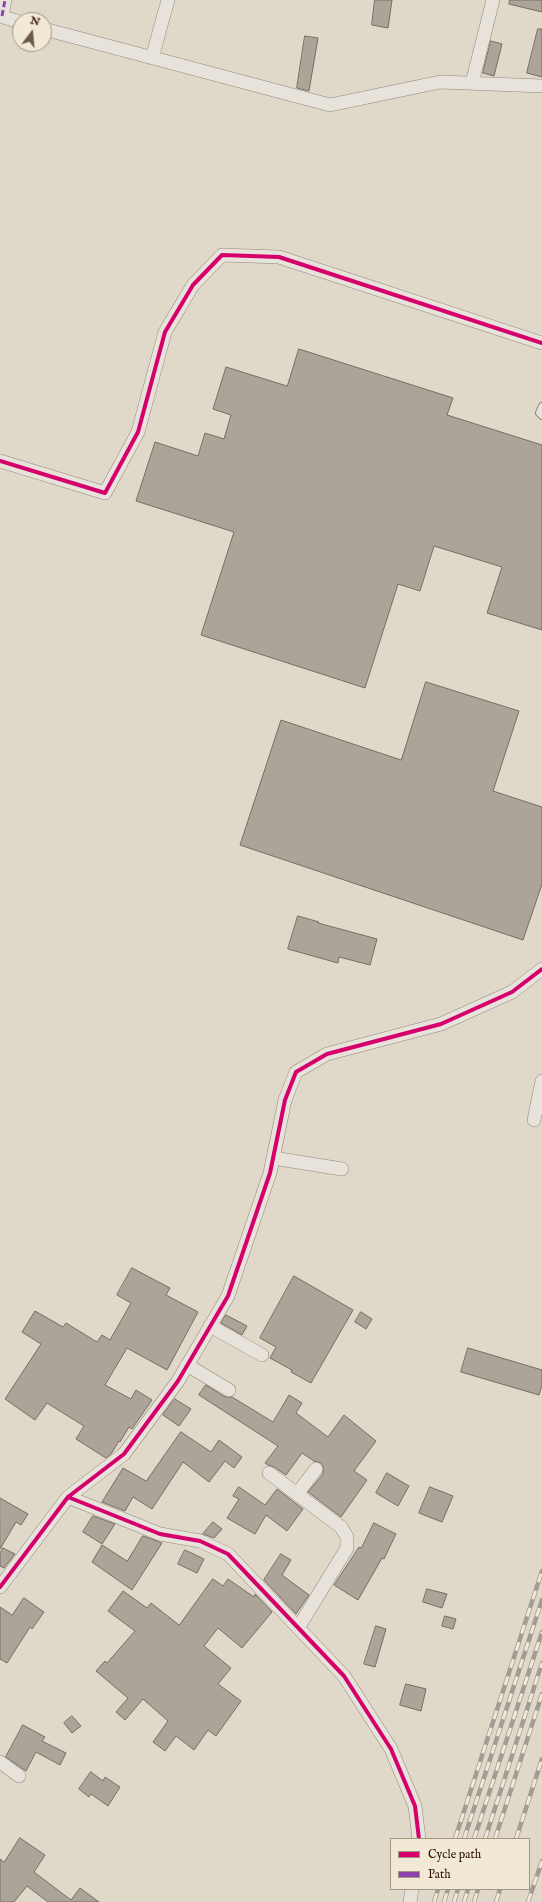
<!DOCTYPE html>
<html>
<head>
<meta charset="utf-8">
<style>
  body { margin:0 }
  #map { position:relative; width:542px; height:1902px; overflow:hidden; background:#e0d8c9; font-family:"IM FELL English",serif }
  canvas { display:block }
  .legend { position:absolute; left:390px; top:1838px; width:140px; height:52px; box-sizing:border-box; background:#f1e8d5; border:1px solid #a39480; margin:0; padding:5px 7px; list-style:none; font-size:12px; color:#2e1500 }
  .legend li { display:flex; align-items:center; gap:8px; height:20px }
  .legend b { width:20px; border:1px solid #a39480 }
  .north { position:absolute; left:12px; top:12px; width:40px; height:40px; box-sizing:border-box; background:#f1e8d5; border:1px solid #a39480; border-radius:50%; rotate:16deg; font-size:11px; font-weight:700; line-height:16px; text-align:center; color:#2e1500 }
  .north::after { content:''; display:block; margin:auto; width:14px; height:18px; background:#6c5946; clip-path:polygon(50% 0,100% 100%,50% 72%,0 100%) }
</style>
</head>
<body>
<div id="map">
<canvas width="542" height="1902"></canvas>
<ul class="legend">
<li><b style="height:5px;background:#d6006c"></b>Cycle path</li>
<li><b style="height:5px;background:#8e44ad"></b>Path</li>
</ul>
<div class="north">N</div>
</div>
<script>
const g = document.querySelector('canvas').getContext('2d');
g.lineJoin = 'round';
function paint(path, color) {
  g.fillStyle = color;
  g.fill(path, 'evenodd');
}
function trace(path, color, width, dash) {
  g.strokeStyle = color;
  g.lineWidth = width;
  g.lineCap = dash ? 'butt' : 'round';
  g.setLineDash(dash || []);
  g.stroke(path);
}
const building = new Path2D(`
  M375 0H392L388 28 372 25Z
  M510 0H542V12L509 4Z
  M538 29H542V77L527 73Z
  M305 36 318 38 309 91 297 88Z
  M491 41 502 44 494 76 483 73Z
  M299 349 453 398 447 415 542 445V630L487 613 502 567 434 546 420 591 398 584 365 688 201 635 234 532 136 501 155 442 198 456 205 433 224 439 231 415 213 409 226 367 287 386Z
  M426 682 519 711 493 791 542 807V884L523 940 240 845 281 720 401 760Z
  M298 916 319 922 318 923 377 939 370 965 339 957 338 963 288 949Z
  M132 1268 170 1288 166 1295 198 1312 167 1370 127 1348 105 1385 131 1399 136 1390 152 1400 132 1429 129 1427 120 1442 119 1441 111 1454 106 1458 76 1439 84 1426 47 1403 35 1420 5 1399 41 1344 22 1332 35 1311 63 1327 66 1323 97 1342 102 1335 110 1340 131 1303 117 1295Z
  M294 1276 353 1310 311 1383 291 1372 292 1370 270 1358 276 1347 260 1338Z
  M361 1312 372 1319 366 1329 355 1322Z
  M226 1315 247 1326 242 1335 221 1323Z
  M468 1348 542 1370V1385L539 1395 461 1372Z
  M206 1385 225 1397H232L273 1422 289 1395 302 1403 296 1413 328 1437 344 1415 376 1441 354 1471 367 1480 341 1517 308 1492 323 1474V1466L321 1463 314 1461 302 1453 286 1475 274 1467 268 1465 265 1463 278 1446 199 1395Z
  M175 1399 191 1409 179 1426 163 1415Z
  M181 1432 211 1452 219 1440 242 1457 234 1468 225 1461 209 1482 183 1462 152 1509 133 1497 125 1511 102 1502 123 1468 146 1481Z
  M387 1473 409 1486 398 1506 376 1493Z
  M239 1487 265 1505 277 1489 303 1509 287 1531 266 1515 255 1534 227 1518 239 1499 233 1496Z
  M430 1487 453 1496 442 1522 419 1513Z
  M0 1498 28 1514 21 1525 16 1522 0 1549Z
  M93 1516 115 1524 102 1544 83 1532Z
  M213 1522 222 1529 214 1538 203 1534Z
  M374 1523 396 1534 384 1559 382 1558 358 1600 334 1585 359 1547 361 1548Z
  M143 1536 162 1543 132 1590 92 1562 102 1545 127 1561Z
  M3 1548 15 1554 4 1568 0 1566V1554Z
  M185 1550 204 1559 197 1573 178 1564Z
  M281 1554 291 1560 282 1575 309 1595 296 1614 264 1580Z
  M213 1579 223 1586 228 1579 254 1597 255 1594 272 1612 242 1648 218 1628 204 1646 231 1668 218 1684 241 1701 216 1736 208 1730 194 1750 176 1736 165 1751 153 1742 168 1721 143 1699 125 1720 116 1712 128 1698 96 1671 105 1661 107 1663 135 1631 108 1611 123 1591 147 1608 151 1603 179 1625Z
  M427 1589 447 1594 442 1608 423 1602Z
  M24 1598 44 1612 32 1629 30 1627 7 1663 0 1659V1607L12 1615Z
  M445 1616 456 1619 453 1629 442 1626Z
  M376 1626 386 1629 375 1667 364 1664Z
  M406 1684 426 1689 421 1711 400 1705Z
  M72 1716 81 1726 72 1733 64 1723Z
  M23 1725 45 1737 42 1741 66 1753 60 1765 36 1752 26 1771 6 1757Z
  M91 1772 103 1781 105 1777 120 1787 108 1806 91 1794 89 1797 79 1789Z
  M20 1838 45 1855 34 1872 71 1900 80 1888 99 1902H48L27 1886 14 1902H0V1859L4 1862Z`);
const service = new Path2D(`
  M542 406 539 413 542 416`);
const minor = new Path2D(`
  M0 16 20 22
  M2 16 5 0
  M44 29 330 105 440 82 542 86
  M152 58 168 0
  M472 83 493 0
  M0 461 105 493 138 432 165 332 193 285 222 255 279 257 542 343
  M534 1120 542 1081
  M273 1158 342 1169
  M210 1326 262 1355
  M187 1365 229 1390
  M269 1473 341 1527 347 1537V1548L298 1628
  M297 1494 316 1469
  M68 1497 160 1534 200 1541 228 1554 344 1676 391 1749 415 1806 419 1839
  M0 1587 68 1497 124 1454 178 1381 228 1296 270 1173 285 1100 296 1072 327 1054 441 1024 512 992 542 969
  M0 1762 19 1776
  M410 1902 412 1889`);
const rail = new Path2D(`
  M455 1839 542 1571
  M464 1839 542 1600
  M474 1839 542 1632
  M485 1839 542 1663
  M495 1839 542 1694
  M516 1839 542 1759
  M434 1902 438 1889
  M444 1902 448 1889
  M454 1902 458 1889
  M464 1902 468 1889
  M474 1902 478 1889
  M496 1902 500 1889
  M528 1902 542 1861`);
const quiet = new Path2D(`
  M2 16 5 0`);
const cycleway = new Path2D(`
  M0 461 105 493 138 432 165 332 193 285 222 255 279 257 542 343
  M68 1497 160 1534 200 1541 228 1554 344 1676 391 1749 415 1806 419 1839
  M0 1587 68 1497 124 1454 178 1381 228 1296 270 1173 285 1100 296 1072 327 1054 441 1024 512 992 542 969`);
paint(building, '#aca499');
trace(building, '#766d63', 1);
trace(service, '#90887d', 8);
trace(minor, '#90887d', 14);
trace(service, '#e7e3db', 6);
trace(minor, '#e7e3db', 13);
trace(rail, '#a39c94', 4.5);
trace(rail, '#f1e8d5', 3, [9]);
trace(quiet, '#8e44ad', 3, [6, 3]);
trace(cycleway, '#d6006c', 4);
</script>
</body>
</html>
